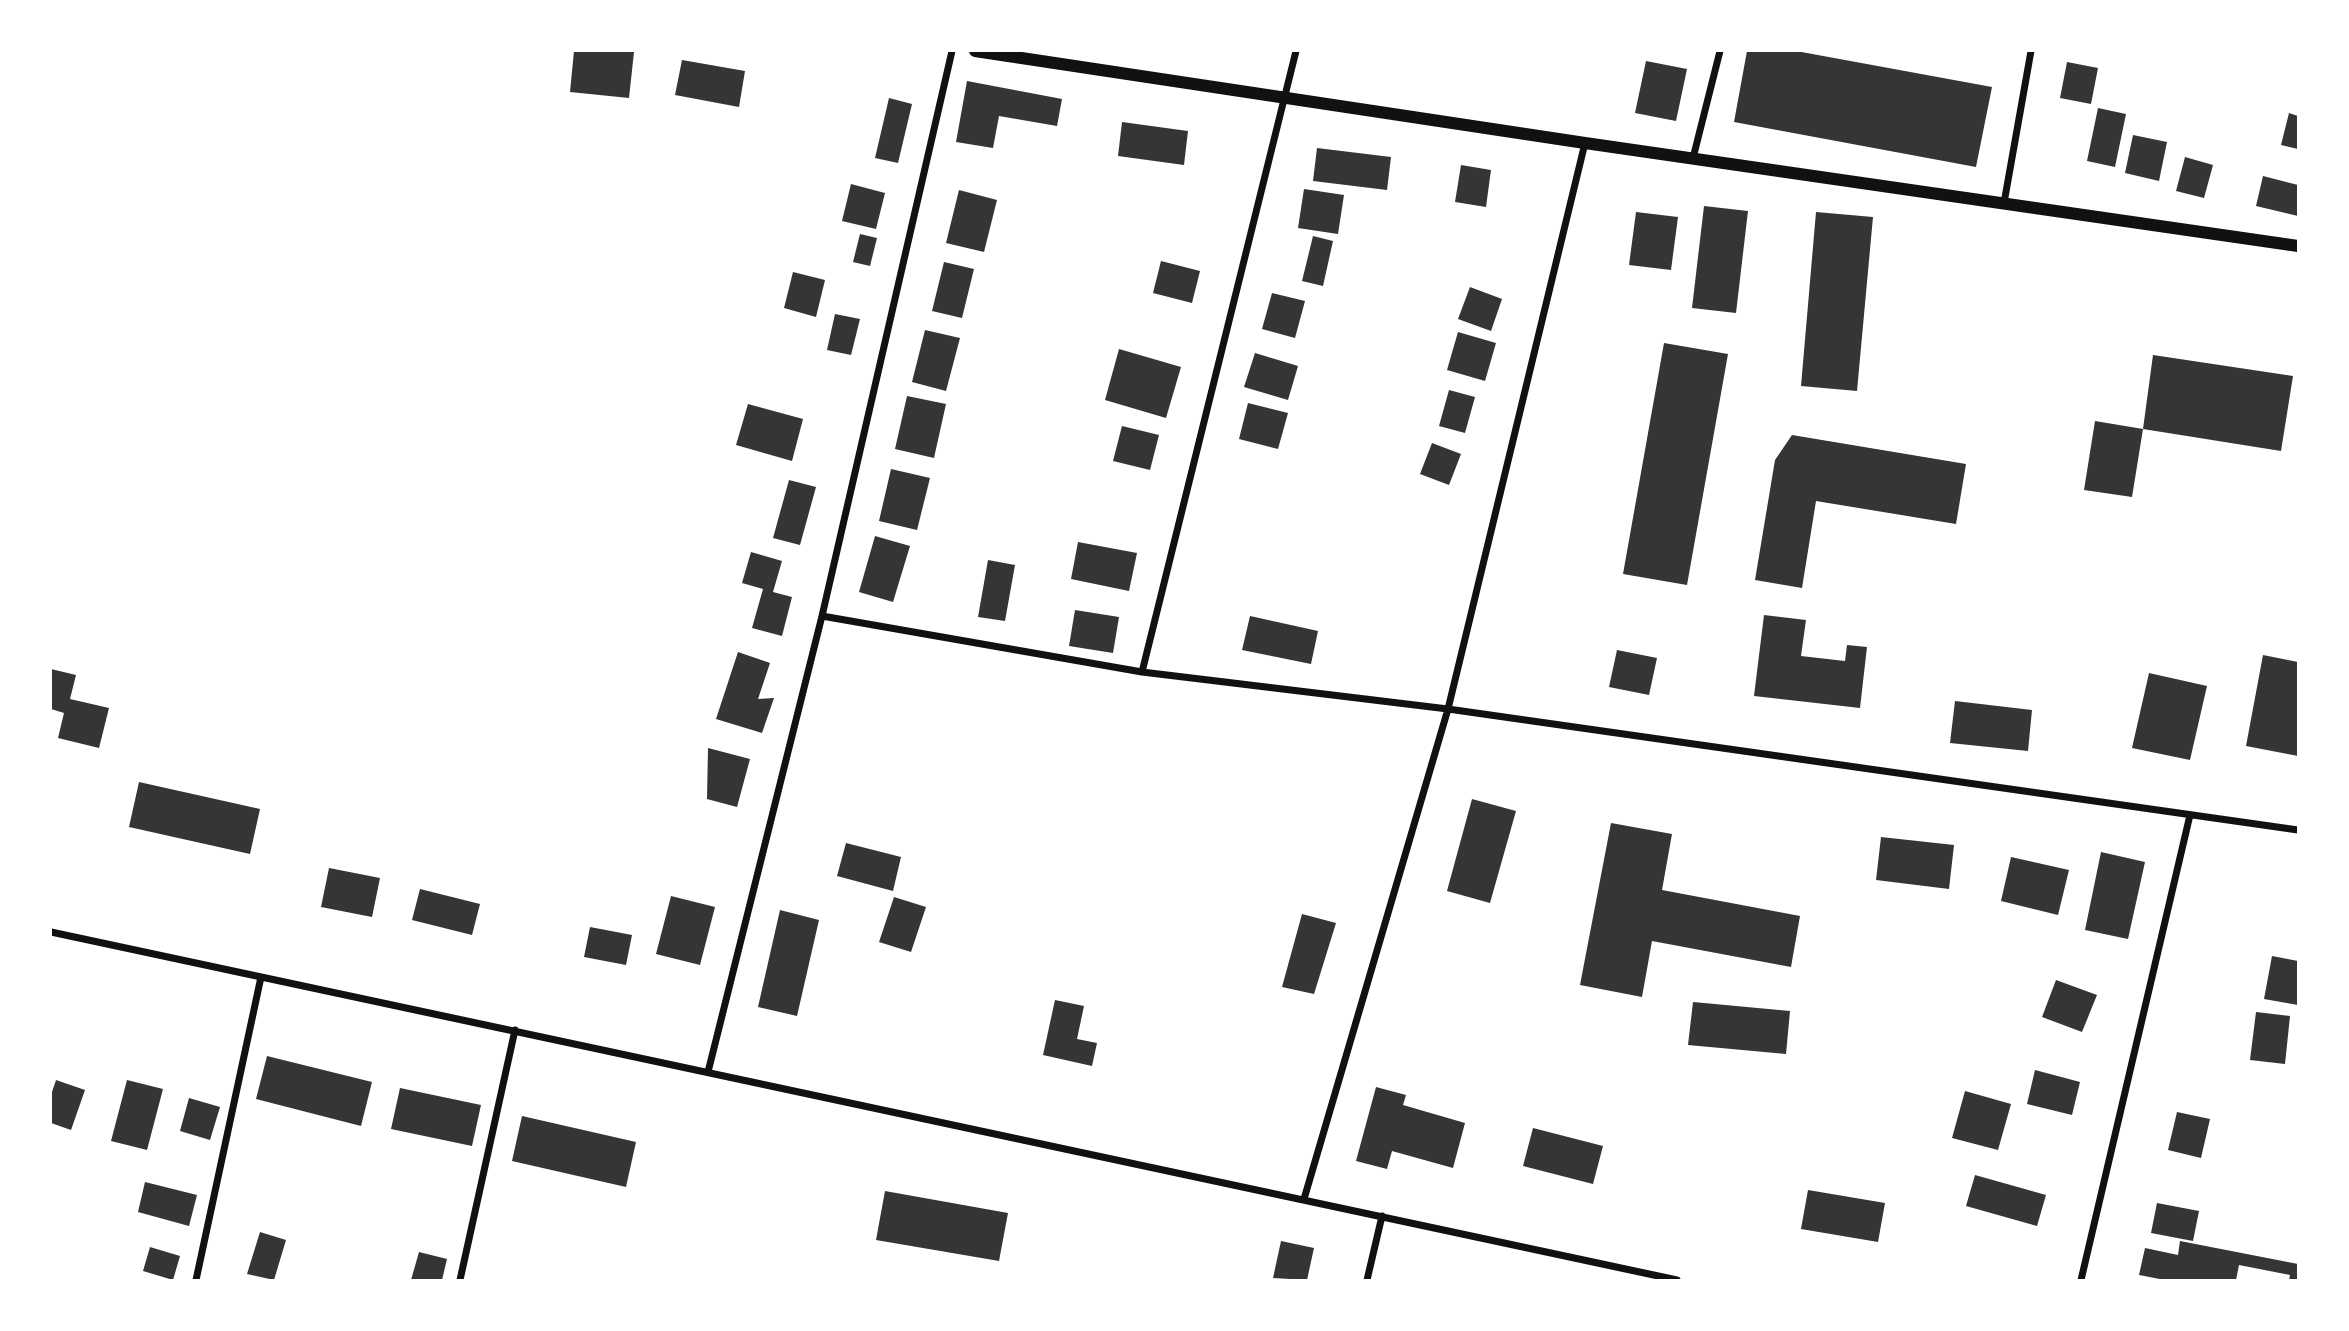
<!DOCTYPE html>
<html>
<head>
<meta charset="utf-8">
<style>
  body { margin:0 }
  #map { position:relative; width:2349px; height:1331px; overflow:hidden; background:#fff; font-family:Literata,serif }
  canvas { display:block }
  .frame { position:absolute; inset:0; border:52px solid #fff; pointer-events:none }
</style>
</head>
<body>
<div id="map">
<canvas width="2349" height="1331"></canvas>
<div class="frame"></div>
</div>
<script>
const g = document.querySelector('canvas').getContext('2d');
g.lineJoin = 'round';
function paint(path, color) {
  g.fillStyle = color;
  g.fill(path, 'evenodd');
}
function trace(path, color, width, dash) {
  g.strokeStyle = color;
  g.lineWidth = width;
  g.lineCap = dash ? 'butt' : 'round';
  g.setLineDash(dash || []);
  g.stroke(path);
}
const building = new Path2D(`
  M574 51 634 52 629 98 570 92Z
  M1747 51H1796L1992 87 1976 167 1734 122Z
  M682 60 745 71 739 107 675 95Z
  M1646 61 1687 69 1676 121 1635 113Z
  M2067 62 2098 68 2091 104 2060 98Z
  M967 81 1062 99 1057 126 999 116 993 148 956 142Z
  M889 98 912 104 898 163 875 158Z
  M2098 108 2126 114 2115 167 2087 161Z
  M2289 113 2298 116V149L2281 145Z
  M1122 122 1188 131 1184 165 1118 156Z
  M2133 135 2167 142 2159 181 2125 173Z
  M1317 148 1391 157 1387 190 1313 181Z
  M2185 157 2213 165 2204 198 2176 191Z
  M1461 165 1491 170 1486 207 1455 202Z
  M2263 176 2298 185V216L2256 206Z
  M851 184 885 193 876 229 842 221Z
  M1304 189 1344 195 1338 234 1298 228Z
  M959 190 997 200 984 252 946 243Z
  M1704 206 1748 211 1736 313 1692 308Z
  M1636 212 1678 217 1671 270 1629 265Z
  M1816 212 1873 217 1857 391 1801 386Z
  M860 234 877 238 870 266 853 262Z
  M1313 236 1333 241 1323 286 1302 281Z
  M1161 261 1200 271 1192 303 1153 293Z
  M944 262 974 269 962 318 932 311Z
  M793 272 825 280 816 317 784 308Z
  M1470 287 1502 299 1491 331 1458 319Z
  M1272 293 1305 301 1295 338 1262 329Z
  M835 314 860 319 851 355 827 350Z
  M925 330 960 338 946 391 912 382Z
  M1458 332 1496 343 1485 381 1447 370Z
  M1664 343 1728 354 1687 585 1623 574Z
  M1119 349 1181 367 1166 418 1105 400Z
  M1255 353 1298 366 1288 400 1244 387Z
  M2153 355 2293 376 2281 451 2143 429Z
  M1449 390 1475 397 1465 433 1439 426Z
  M907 396 946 404 934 458 895 449Z
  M1248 403 1288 413 1278 449 1239 439Z
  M748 404 803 419 792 461 736 445Z
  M2095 421 2143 429 2132 497 2084 490Z
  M1122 426 1159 435 1150 470 1113 461Z
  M1792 435 1966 464 1956 524 1816 501 1802 588 1755 580 1775 460Z
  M1432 443 1461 454 1449 485 1420 474Z
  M891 469 930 478 917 530 879 521Z
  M789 480 816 487 800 545 773 538Z
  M875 536 910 546 893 602 859 592Z
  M1078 542 1137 553 1129 591 1071 579Z
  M751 552 782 561 773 592 792 597 782 636 752 628 763 589 742 583Z
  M988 560 1015 565 1005 621 978 617Z
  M1075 610 1119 617 1113 653 1069 646Z
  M1764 615 1806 620 1801 656 1845 661 1847 645 1867 647 1860 708 1754 696Z
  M1250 616 1318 631 1311 664 1242 650Z
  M1617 650 1657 658 1649 695 1609 687Z
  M738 652 770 663 758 699 774 698 762 733 716 719Z
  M2263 655 2298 662V756L2246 746Z
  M51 669 76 675 70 699 109 708 99 748 58 738 64 713 51 709Z
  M2149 673 2207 686 2190 760 2132 748Z
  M1955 701 2032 710 2028 751 1950 743Z
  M708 748 750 759 737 807 707 799Z
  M139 782 260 809 250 854 129 827Z
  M1472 799 1516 811 1490 903 1447 891Z
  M1611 823 1672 834 1662 890 1800 916 1791 967 1652 941 1642 997 1580 985Z
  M1881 837 1954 845 1949 889 1876 880Z
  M846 843 901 857 893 891 837 876Z
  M2101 852 2145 862 2128 939 2085 930Z
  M2011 857 2069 870 2058 915 2001 901Z
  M329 868 380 878 372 917 321 907Z
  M420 889 480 904 472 935 412 920Z
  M671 896 715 907 700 965 656 954Z
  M894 897 926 907 911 952 879 942Z
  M780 910 819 920 797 1016 758 1007Z
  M1302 914 1336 923 1314 994 1282 987Z
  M590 927 632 935 626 965 584 957Z
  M2272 956 2298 961V1005L2264 999Z
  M2056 980 2097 995 2082 1032 2042 1017Z
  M1055 1000 1084 1006 1077 1039 1097 1043 1092 1066 1043 1055Z
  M1693 1002 1790 1011 1786 1054 1688 1045Z
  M2256 1012 2290 1016 2285 1064 2250 1060Z
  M267 1056 372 1082 361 1126 256 1099Z
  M2035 1070 2080 1082 2072 1115 2027 1104Z
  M56 1080 85 1090 71 1130 51 1123V1095Z
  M127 1080 163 1089 147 1150 111 1141Z
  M1376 1087 1406 1095 1403 1105 1465 1123 1453 1168 1392 1151 1387 1169 1356 1161Z
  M400 1088 481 1105 472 1146 391 1129Z
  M1965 1091 2011 1104 1998 1150 1952 1138Z
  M189 1098 220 1107 210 1140 180 1131Z
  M2177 1112 2210 1119 2201 1158 2168 1150Z
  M522 1116 636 1142 626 1187 512 1161Z
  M1533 1128 1603 1146 1593 1184 1523 1166Z
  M1975 1175 2046 1195 2037 1226 1966 1206Z
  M145 1182 197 1195 189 1226 138 1212Z
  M1808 1190 1885 1203 1878 1242 1801 1229Z
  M885 1191 1008 1213 999 1261 876 1240Z
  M2157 1203 2199 1211 2193 1241 2151 1233Z
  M260 1232 286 1240 274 1280 247 1274Z
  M1281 1241 1314 1248 1307 1280 1273 1278Z
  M2180 1241 2298 1264V1280H2289L2290 1275 2239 1265 2236 1280H2165L2139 1275 2145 1248 2178 1255Z
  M150 1247 180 1256 173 1280 143 1271Z
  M419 1252 447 1259 442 1280H411Z`);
const minor = new Path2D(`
  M1693 158 1720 51
  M2004 203 2031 51
  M822 616 1142 672 1448 709 2298 830
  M1142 672 1296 51
  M51 932 1677 1280
  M708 1072 822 616 952 51
  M1304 1199 1448 709 1585 143
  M196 1280 261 977
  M460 1280 515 1030
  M1367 1280 1382 1216
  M2081 1280 2190 815`);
const tertiary = new Path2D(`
  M975 51 1585 143 2298 246`);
paint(building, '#353535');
trace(minor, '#111', 7);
trace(tertiary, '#111', 12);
</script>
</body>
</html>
